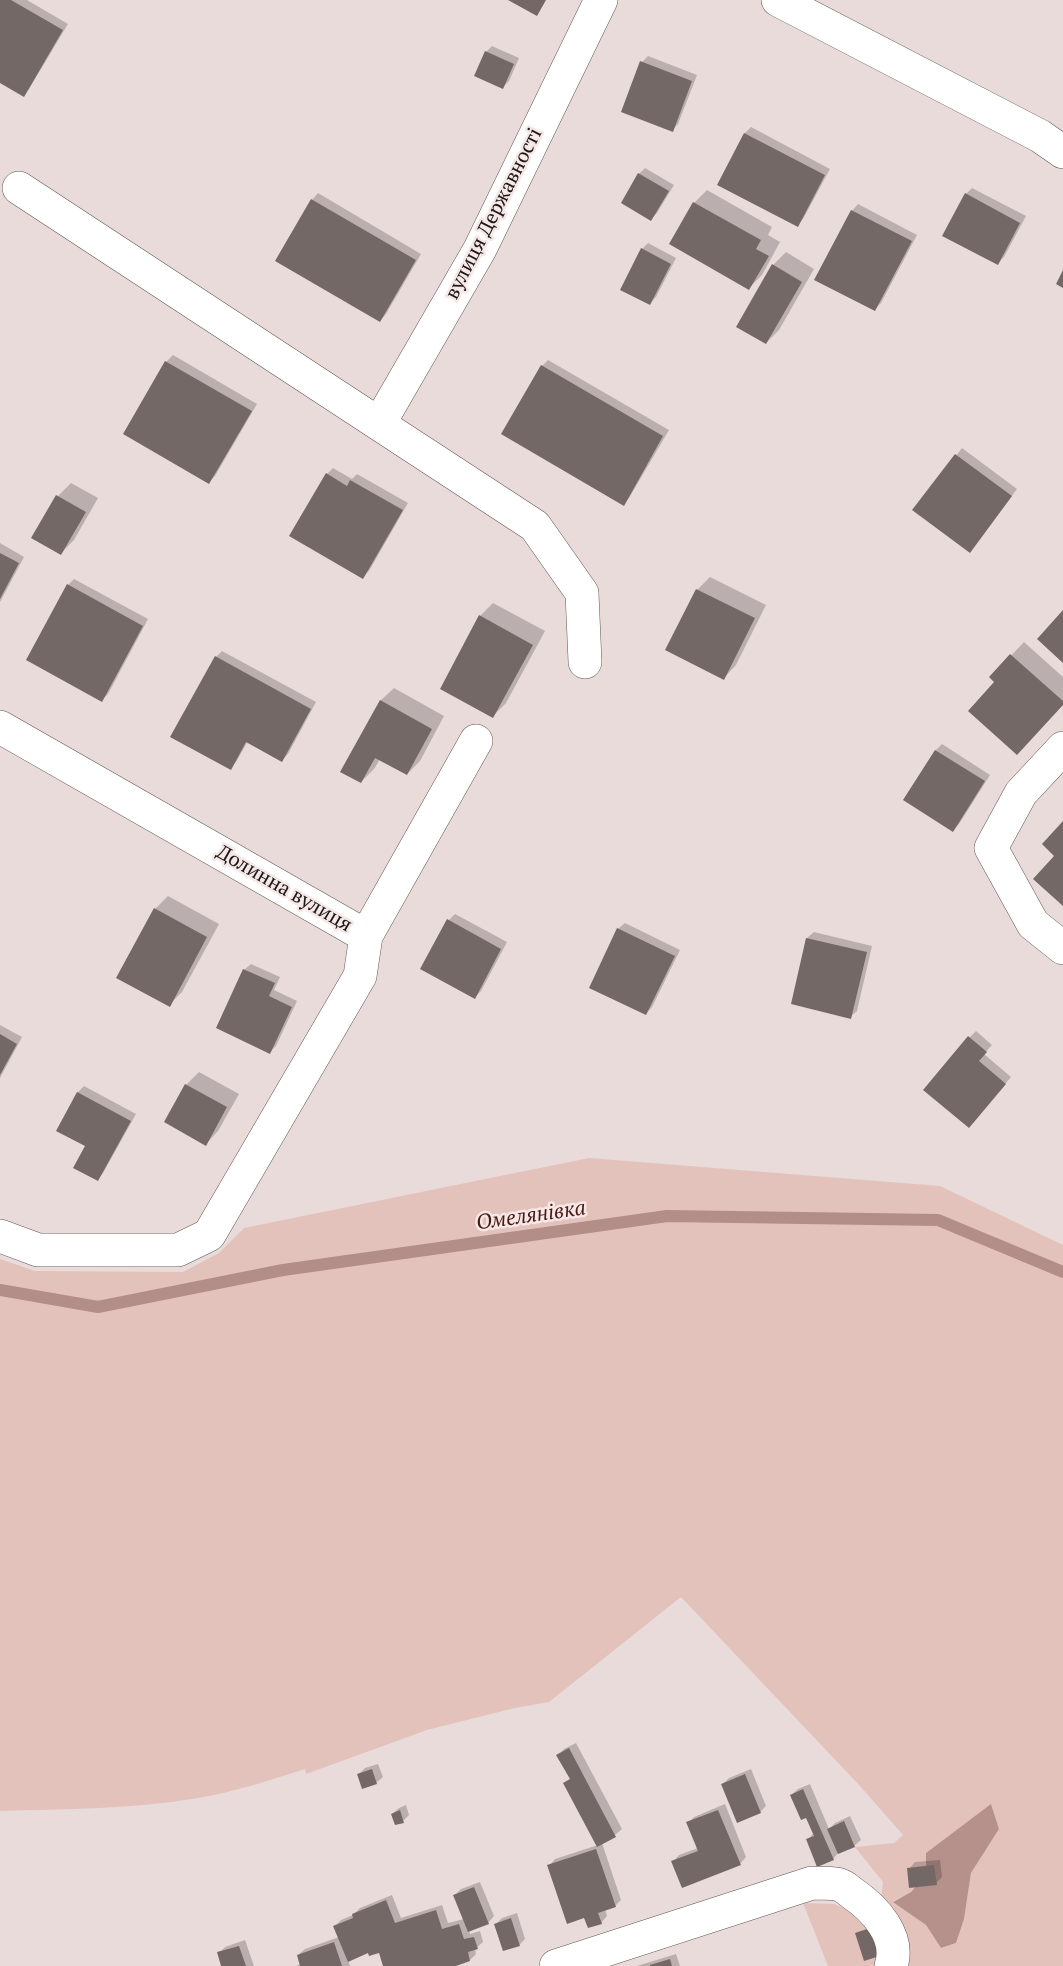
<!DOCTYPE html>
<html>
<head>
<meta charset="utf-8">
<style>
  body { margin:0 }
  canvas { display:block; background:#e8dbd9 }
</style>
</head>
<body>
<canvas width="1063" height="1966"></canvas>
<script>
const g = document.querySelector('canvas').getContext('2d');
g.lineJoin = 'round';
function paint(path, color) {
  g.fillStyle = color;
  g.fill(path, 'evenodd');
}
function trace(path, color, width, dash) {
  g.strokeStyle = color;
  g.lineWidth = width;
  g.lineCap = dash ? 'butt' : 'round';
  g.setLineDash(dash || []);
  g.stroke(path);
}
function drawText(font, color, halo, rows, align = 'center') {
  g.font = font + ' "PT Serif",serif';
  g.lineWidth = 5;
  g.setLineDash([]);
  g.textBaseline = 'middle';
  g.strokeStyle = halo;
  g.fillStyle = color;
  for (const [text, x, y, turn = 0] of rows) {
    g.save();
    g.translate(x, y);
    g.rotate((+turn || 0) * Math.PI / 180);
    g.textAlign = isNaN(turn) ? turn : align;
    if (halo) g.strokeText(text, 0, 0);
    g.fillText(text, 0, 0);
    g.restore();
  }
}
const green = new Path2D(`
  M589 1158 940 1186 1063 1245V1966H900L881 1900 883 1882 855 1847 894 1843 903 1835 860 1786 681 1597 549 1702 515 1708 427 1730 306 1774 305 1769C270 1780 235 1792 198 1798 133 1809 66 1809 0 1811V1259L35 1271 183 1272 219 1253 244 1228ZM991 1805 999 1829 971 1873 964 1919 956 1943 941 1948 926 1925 893 1901 911 1892 926 1875V1853Z
  M803 1903 834 1904 863 1915 882 1966H828Z`);
const forest = new Path2D(`
  M991 1804 999 1829 971 1873 964 1919 956 1943 941 1948 926 1925 893 1902 911 1892 926 1875V1853Z`);
const shadow = new Path2D(`
  M0 0H27L68 24 29 89 23 95 0 81Z
  M492 46 519 58 509 81 503 87 486 52Z
  M648 56 697 75 678 124 672 130 642 62Z
  M751 127 830 169 803 219 797 225 719 184 745 133Z
  M645 168 674 185 657 213 651 219 639 174Z
  M972 188 1026 216 1004 257 998 263 966 194Z
  M707 190 772 227 768 235 780 242 762 275 749 288 694 203Z
  M318 193 421 254 386 314 380 321 277 260 312 200Z
  M858 204 917 235 881 303 875 309 816 279 852 211Z
  M648 243 676 258 656 297 650 303 642 249Z
  M786 252 814 269 779 330 766 343 773 265Z
  M173 355 257 404 215 476 208 482 125 433 166 362Z
  M548 360 669 430 629 498 623 504 542 366Z
  M962 448 1017 489 975 545 914 510Z
  M333 468 352 479 357 474 408 503 369 571 362 577 327 474Z
  M71 483 98 498 74 540 61 553 33 537 58 496Z
  M0 543 24 557 0 602Z
  M710 577 766 605 736 665 724 678 697 590Z
  M74 579 148 619 108 694 102 700 68 585Z
  M493 603 545 631 506 703 493 716 480 616Z
  M1024 642 1063 677V704L991 677Z
  M222 651 316 702 288 754 282 760 248 741 236 762 230 768 216 657Z
  M394 688 444 716 420 761 407 774 380 759 374 769 361 782 381 700Z
  M942 744 990 775 959 824 953 830 905 800 936 750Z
  M168 896 219 924 182 992 169 1005 155 909Z
  M455 914 507 942 481 991 475 997 449 920Z
  M625 923 680 950 652 1007 646 1014 618 929Z
  M814 932 872 946 857 1011 850 1017 807 938Z
  M251 964 280 977 274 990 297 1001 276 1046 270 1052 244 970Z
  M0 1025 22 1037 0 1078Z
  M976 1031 992 1045 984 1054 1011 1077 975 1120 970 1037Z
  M199 1072 239 1094 218 1131 206 1144 186 1085Z
  M84 1086 136 1114 103 1173 97 1179 87 1145 58 1130 78 1092Z
  M576 1743 622 1829 615 1835 602 1843 621 1900 615 1906 605 1909 607 1916 601 1923 585 1916 549 1866 555 1859 598 1845 565 1783 571 1778 558 1755 564 1749Z
  M378 1764 383 1777 376 1783 359 1774 365 1768Z
  M751 1769 766 1806 760 1812 723 1784 729 1778Z
  M810 1784 829 1829 835 1823 850 1816 861 1840 854 1846 839 1852 833 1859 808 1839 814 1833 806 1815 791 1795 798 1789Z
  M725 1804 746 1857 740 1864 673 1862 679 1855 698 1848 688 1823 694 1817Z
  M406 1805 409 1815 403 1821 392 1814 399 1808Z
  M940 1860 942 1877 936 1883 909 1869 915 1862Z
  M480 1882 494 1916 488 1923 469 1930 470 1934 480 1931 483 1942 475 1949 476 1954 470 1960 451 1966H385L380 1951H369L348 1960 350 1966H296L301 1964 298 1955 305 1949 339 1937 335 1926 341 1920 353 1915 360 1908 392 1895 401 1918 442 1905 448 1923 464 1919 455 1895 461 1889Z
  M517 1913 525 1939 519 1945 496 1924 502 1918Z
  M245 1940 254 1966H223L219 1953 225 1947Z
  M676 1954 680 1966H637Z`);
const stream = new Path2D(`
  M0 1290 98 1307 283 1270 667 1216 938 1220 1063 1272`);
const building = new Path2D(`
  M0 0H11L63 30 24 97 0 83Z
  M508 0H546L537 16Z
  M485 51 514 64 503 89 474 76Z
  M640 61 692 81 673 132 621 112Z
  M744 133 825 175 798 227 717 185Z
  M638 173 669 191 651 221 621 203Z
  M965 193 1020 223 998 265 942 236Z
  M311 199 416 260 380 322 275 261Z
  M693 202 761 240 756 249 769 256 749 290 669 244Z
  M851 210 912 241 875 311 814 280Z
  M641 248 671 264 650 305 620 290Z
  M772 264 802 282 766 344 736 327Z
  M1063 270V288L1056 284Z
  M165 361 252 411 209 484 123 434Z
  M541 365 663 436 624 506 501 434Z
  M955 454 1012 496 970 553 912 510Z
  M326 473 347 486 350 480 403 510 363 579 289 536Z
  M56 495 86 512 61 555 31 538Z
  M0 553 19 563 0 599Z
  M67 584 143 626 102 702 26 660Z
  M696 589 755 618 724 680 665 650Z
  M1063 610V663L1037 639Z
  M479 615 533 645 493 718 440 689Z
  M1010 654 1063 701V705L1017 755 968 711 994 682 989 677Z
  M215 656 311 709 282 762 246 742 231 770 170 737Z
  M380 700 432 729 407 775 375 758 361 783 340 772Z
  M935 750 985 781 953 832 903 800Z
  M1063 821V906L1033 879 1054 856 1042 844Z
  M154 908 207 937 170 1007 116 978Z
  M447 919 501 949 475 999 420 969Z
  M617 928 675 956 646 1015 589 988Z
  M806 938 867 952 851 1019 791 1004Z
  M243 969 275 983 269 996 292 1007 270 1054 216 1028Z
  M0 1034 17 1044 0 1075Z
  M968 1036 987 1052 979 1061 1006 1084 969 1128 923 1090Z
  M185 1084 227 1107 206 1146 164 1122Z
  M77 1092 131 1121 98 1181 73 1168 85 1146 56 1131Z
  M569 1748 616 1837 597 1847 563 1783 570 1779 556 1755Z
  M372 1769 377 1784 362 1789 357 1774Z
  M745 1774 761 1813 737 1823 721 1784Z
  M803 1789 834 1860 817 1867 806 1839 814 1836 806 1818 801 1820 790 1795Z
  M400 1810 404 1823 395 1825 391 1814Z
  M718 1810 741 1865 682 1888 671 1861 698 1851 686 1822Z
  M844 1821 855 1847 838 1854 827 1829Z
  M596 1849 616 1907 598 1913 602 1924 588 1928 584 1918 567 1924 547 1865Z
  M934 1865 937 1885 909 1888 907 1868Z
  M474 1887 489 1924 468 1932 453 1895Z
  M386 1900 395 1923 436 1910 442 1929 459 1924 464 1939 474 1937 478 1949 468 1952 470 1961 456 1966H383L379 1953 369 1956 368 1953 348 1962 333 1926 353 1918 352 1914Z
  M511 1918 520 1946 503 1951 494 1924Z
  M873 1927 883 1955 864 1961 855 1933Z
  M334 1942 342 1966H300L297 1955Z
  M239 1946 246 1966H221L217 1952Z
  M670 1959 672 1966H650V1965Z`);
const minor = new Path2D(`
  M778 0 1040 136 1063 152
  M19 188 379 424 480 249 601 0
  M379 424 535 526 582 593 585 662
  M0 727 366 936 360 976 209 1235 178 1250H38L0 1236
  M1063 748 1021 793 991 848 1033 924 1063 948
  M366 936 476 741
  M556 1966 812 1883C820 1884 832 1882 840 1885 844 1886 848 1890 852 1893 874 1908 901 1936 891 1966`);
const streetNames = [
  ["вулиця Державності",494,214,-63],
  ["Долинна вулиця",284,889,30]
];
const waterNames = [
  ["Омелянівка",531,1216,-8]
];
paint(green, '#e4c2bc');
paint(forest, '#b6918b');
paint(shadow, '#0003');
trace(stream, '#b38d87', 12);
paint(building, '#736866');
trace(minor, '#615755', 34);
trace(minor, '#fff', 33);
drawText('20px', '#1c1817', '#f5e8e6', streetNames);
drawText('italic 21px', '#4c1a15', '#f5e8e6', waterNames);
</script>
</body>
</html>
